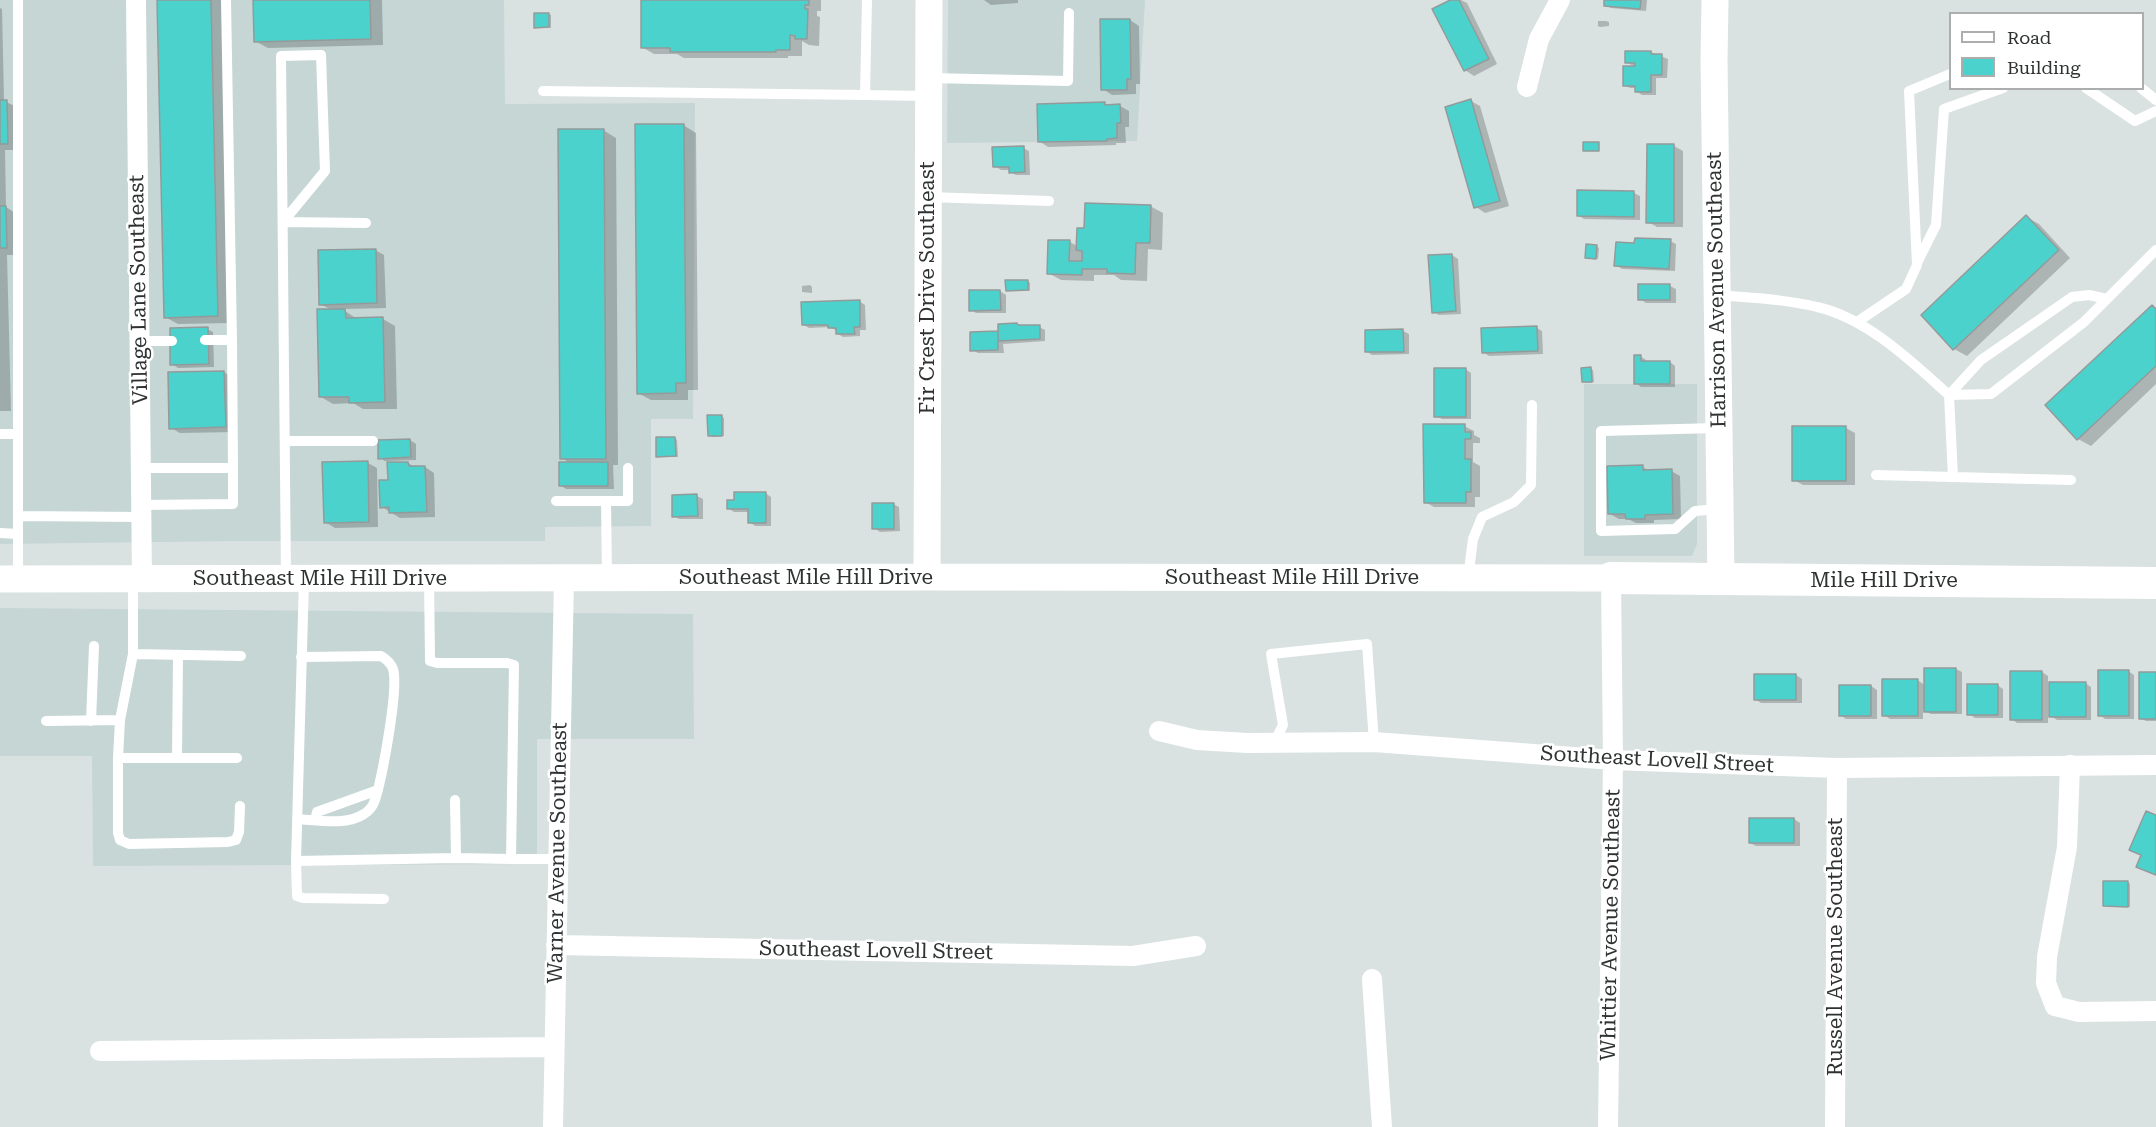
<!DOCTYPE html>
<html>
<head>
<meta charset="utf-8">
<style>
  body { margin:0 }
  #map { position:relative; width:2156px; height:1127px; overflow:hidden; background:#d9e2e1; font-family:"Roboto Serif",serif }
  canvas { display:block }
  .legend { position:absolute; left:1949px; top:12px; width:195px; height:78px; box-sizing:border-box; background:#fff; border:2px solid #acadad; margin:0; padding:8px 10px; list-style:none; font-size:18px; color:#2f3232 }
  .legend li { display:flex; align-items:center; gap:12px; height:30px }
  .legend b { width:30px; border:2px solid #acadad }
</style>
</head>
<body>
<div id="map">
<canvas width="2156" height="1127"></canvas>
<ul class="legend">
<li><b style="height:8px;background:#fff"></b>Road</li>
<li><b style="height:16px;background:#4cd2cd"></b>Building</li>
</ul>
</div>
<script>
const g = document.querySelector('canvas').getContext('2d');
g.lineJoin = 'round';
function paint(path, color) {
  g.fillStyle = color;
  g.fill(path, 'evenodd');
}
function trace(path, color, width, dash) {
  g.strokeStyle = color;
  g.lineWidth = width;
  g.lineCap = dash ? 'butt' : 'round';
  g.setLineDash(dash || []);
  g.stroke(path);
}
function drawText(font, color, halo, rows, align = 'center') {
  g.font = font + ' "Roboto Serif",serif';
  g.lineWidth = 5;
  g.setLineDash([]);
  g.textBaseline = 'middle';
  g.strokeStyle = halo;
  g.fillStyle = color;
  for (const [text, x, y, turn = 0] of rows) {
    g.save();
    g.translate(x, y);
    g.rotate((+turn || 0) * Math.PI / 180);
    g.textAlign = isNaN(turn) ? turn : align;
    if (halo) g.strokeText(text, 0, 0);
    g.fillText(text, 0, 0);
    g.restore();
  }
}
const built = new Path2D(`
  M0 0H504L505 104 695 103 693 419H651V526L545 527V541H240L0 544Z
  M948 0H1145L1137 141 947 143Z
  M1584 384H1697V544L1692 556H1584Z
  M0 608 693 614 694 739H537V864L93 866 92 756H0Z`);
const shadow = new Path2D(`
  M158 0H222L230 323 178 324 165 317Z
  M254 0H382L383 45 268 48 255 41Z
  M642 0H821V11H817V16L820 17 819 46 809 45 802 41V56H788V58H684L677 54H654L642 47Z
  M984 0H1018V3L991 5Z
  M1453 0H1461L1467 3 1497 64 1474 76 1465 70Z
  M1606 0H1647L1646 11 1611 8 1605 5Z
  M0 8 2 9 4 101 19 108 20 150H5L6 207 18 215 19 255H7L11 411H0Z
  M549 14 551 15V28L536 27Z
  M1130 20 1139 26 1140 84H1136V94L1112 95 1103 89Z
  M1598 21H1606L1609 22V26L1600 27 1598 26Z
  M1651 52 1668 59 1667 78H1656V95H1642L1636 91V88H1630L1624 85 1637 68 1626 62Z
  M1471 101 1480 106 1509 206 1485 213 1476 207Z
  M1104 104 1108 106H1120L1129 111V127H1125L1126 143H1116V145L1048 147 1039 141Z
  M683 125 696 133 698 390H688V400H651L638 393Z
  M603 130 616 138 618 465H613L614 489H566L560 485 571 464 562 458Z
  M1674 146 1683 151V227H1657L1648 222Z
  M1023 148 1029 151 1030 175H1016L1010 172V170H1001L995 166Z
  M1579 192 1634 193 1640 196V220L1584 219 1578 215Z
  M1150 206 1163 213 1162 250 1148 249 1147 281 1121 280 1114 275H1094V281L1061 280 1048 273 1070 242 1077 246 1086 230Z
  M2026 217 2039 224 2070 258 1967 356 1954 349 1923 316Z
  M1670 241 1676 244 1675 271 1622 269 1616 265 1636 244Z
  M1596 246 1599 248 1598 259 1587 257Z
  M375 250 384 255 386 308 342 309 357 319H383L395 326 397 409H363L353 403 333 404 321 397 332 310 320 304Z
  M1452 255 1458 259 1461 314 1439 315 1433 312Z
  M1028 281 1030 283V291L1007 290Z
  M810 285 812 287V293L802 292V286Z
  M1640 286H1670L1676 289V303H1646L1640 299Z
  M1000 291 1006 295V313H976L971 310 970 292Z
  M859 301 865 305 866 330H860V336L843 337 838 334 837 331 830 327 809 328 804 325Z
  M2152 306 2156 309V384L2091 446 2078 439Z
  M1039 327 1045 330V341L1003 344 1004 353H978L972 350 1000 333Z
  M1537 328 1542 331 1543 354 1489 356 1483 352Z
  M207 329 213 332 214 367 178 368 172 364Z
  M1366 331H1403L1409 334V354L1372 355 1366 351Z
  M1640 356 1646 360V362H1670L1675 366V387H1641L1636 383Z
  M1465 369 1471 373V419H1442L1436 416Z
  M1591 369 1593 370 1594 382 1586 383 1583 381Z
  M224 372 233 378 235 432 180 433 171 428 169 374Z
  M721 417 724 418V436L712 437 709 435Z
  M1464 426 1474 431V435L1480 438V443H1473V462L1480 466V497H1475V507H1434L1425 502Z
  M1846 428 1855 433V485H1803L1794 480Z
  M675 438 677 440 678 457 658 456Z
  M410 440 416 444V460L385 461 380 458Z
  M368 463 377 468 378 527 335 528 325 522Z
  M408 463 416 468 425 467 434 473 435 517 400 518 382 507 389 481Z
  M1642 467 1650 471H1671L1680 476 1681 519 1654 520V523H1636L1628 519H1619L1610 514Z
  M765 493 771 497V526H755L750 522V512H734L728 508Z
  M697 496 703 499V519H679L674 516Z
  M893 504 899 507 900 531 880 532 874 528Z
  M1956 669 1962 672V714H1931L1923 710V719H1890L1884 715 1917 680 1925 685Z
  M2128 671 2134 675V719H2105L2100 715Z
  M2042 672 2048 676V723H2017L2012 719Z
  M2156 673V721H2146L2140 718Z
  M1796 675 1802 679V703H1761L1755 699Z
  M2085 683 2091 687V720H2057L2051 716Z
  M1997 685 2003 689V718H1975L1969 714Z
  M1871 686 1877 690V719H1846L1840 715Z
  M1794 819 1800 823V846H1756L1750 843Z
  M2128 882 2130 884V907L2105 906Z`);
const building = new Path2D(`
  M157 0H211L218 316 164 318Z
  M253 0H370L371 39 254 42Z
  M641 0H809V5H805V9H808L807 39H795V36L790 35V50H776V52H670V48H641Z
  M1450 0H1459L1489 59 1464 71 1432 9Z
  M1604 0H1641L1640 9 1604 6Z
  M534 13H549V27L534 28Z
  M1100 19H1130L1131 79H1127V90H1101Z
  M1625 51H1651V54H1662V75H1651V92H1635V86H1623V66H1635V63H1625Z
  M1471 99 1500 201 1474 208 1445 107Z
  M0 100H7L8 144H0Z
  M1105 102V105L1120 104 1121 123H1117V138L1107 139V141L1038 142 1037 104Z
  M635 124H684L686 383H676V393L637 394Z
  M558 129H604L606 459H560Z
  M1583 142H1599V151H1583Z
  M1647 144H1674V223H1646Z
  M1024 146 1025 172 1009 173V167H993L992 147Z
  M1577 190 1634 191V217L1577 216Z
  M1085 203 1151 205 1150 243H1136L1135 274 1107 273V269H1082V275L1047 274 1048 240H1070L1069 261H1082V251L1076 250 1077 228H1084Z
  M0 206H6L7 248H0Z
  M2026 215 2059 250 1953 350 1921 315Z
  M1635 238 1671 239 1669 269 1614 266 1616 242 1634 243Z
  M1586 244 1597 245 1596 259 1585 258Z
  M376 249 377 303 319 305 318 250Z
  M1452 254 1456 311 1432 313 1428 255Z
  M1005 280H1028V290L1006 291Z
  M1638 284H1670V300H1638Z
  M969 290H1000L1001 310 969 311Z
  M860 300V327H854L855 334H836V328H828V325H802L801 302Z
  M2152 305 2156 309V366L2077 440 2045 405Z
  M317 309H345L346 318 383 317 385 402 349 403V397H319Z
  M1017 323 1018 325H1040V339L998 341V324Z
  M1537 326 1538 351 1482 353 1481 328Z
  M208 327 209 364 170 365V328Z
  M1403 329 1404 352H1365V330Z
  M998 331V350L970 351V332Z
  M1634 355H1641V361H1670V384H1634Z
  M1591 367 1592 382H1582L1581 368Z
  M1434 368H1466V417H1434Z
  M224 371 226 427 169 429 168 372Z
  M707 415H722V436H708Z
  M1423 424H1465V432H1471V439H1465V459H1471V492H1466V503H1424Z
  M1792 426H1846V481H1792Z
  M656 437H675L676 456 656 457Z
  M410 439 411 457 378 459V440Z
  M368 461 369 522 324 523 322 462Z
  M387 462H408L409 466H425L427 512 389 513V507L380 508 379 480H388Z
  M559 462H608V486H559Z
  M1643 465V470L1672 469 1673 514 1645 515V519H1626L1625 514H1608L1607 466Z
  M734 492H766V523H748V509H727V500H734Z
  M697 494 698 516 672 517V495Z
  M872 503H894V529H872Z
  M1924 668H1956V712H1924Z
  M2098 670H2129V716H2098Z
  M2010 671H2042V720H2010Z
  M2139 672H2156V719H2139Z
  M1754 674H1796V700H1754Z
  M1882 679H1918V716H1882Z
  M2049 682H2086V717H2049Z
  M1967 684H1998V715H1967Z
  M1839 685H1871V716H1839Z
  M2146 811 2156 815V875L2136 867 2141 855 2129 850Z
  M1749 818H1794V843H1749Z
  M2103 881H2128V907L2103 906Z`);
const lane = new Path2D(`
  M18 0V579
  M226 0 232 340
  M929 78 1068 81 1069 13
  M2086 88 2135 121 2156 111
  M2141 88 2156 100
  M543 91 865 95 867 0
  M865 95 928 96
  M928 197 1049 201
  M283 222 325 171 321 55 281 56 286 577
  M283 222 366 223
  M1917 263 1936 225 1944 109 2003 88
  M1717 295C1750 298 1785 299 1817 307 1867 318 1912 362 1949 395L1991 394 2084 322 2156 250
  M1857 322 1906 289 1917 265 1909 91 1950 74
  M205 340H232L233 468
  M140 341H172
  M1718 428 1601 431V531L1675 529 1695 511 1720 509
  M0 434H18
  M285 441H373
  M141 468H233V504L141 505
  M1876 475 1953 477
  M2071 480 1953 477 1949 395 1981 360 2072 297 2089 295 2107 299
  M556 501H606L607 578
  M606 501H628V468
  M18 516 141 517
  M0 533 18 534
  M429 578 430 661 437 663H507L514 665 511 859H557
  M1468 578 1473 539 1482 517 1514 502 1531 485 1532 405
  M133 579V654L241 656
  M304 580 296 861 456 858
  M178 655 177 758H237
  M46 721 120 720 133 654
  M91 721 94 646
  M1274 743 1283 725 1271 654 1367 644 1374 742
  M118 758 120 720
  M177 758H118V833L120 840 129 844 228 842 236 840 239 832 240 806
  M455 800 456 858 511 859
  M297 819C317 820 346 826 364 814 369 811 373 806 375 800 382 778 399 689 393 669 391 663 386 659 381 656L301 657
  M315 820 317 812 378 790
  M296 861 297 896 303 898 384 899`);
const street = new Path2D(`
  M136 0 142 579
  M1527 87 1539 39 1560 0
  M1159 731 1197 740 1247 743 1374 742 1613 760 1837 768 2156 765
  M2070 765 2067 847 2047 957 2046 983 2055 1006 2079 1012 2156 1011
  M556 945 1133 956 1196 946
  M1372 979 1382 1127
  M100 1051 554 1047
  M553 1127 564 579
  M1608 1127 1613 760 1611 578
  M1835 1127 1837 768`);
const secondary = new Path2D(`
  M1715 0 1714 60 1721 580
  M927 577 929 0
  M0 579 927 577 1611 578`);
const primary = new Path2D(`
  M1611 578 2156 583`);
const streetNames = [
  ["Fir Crest Drive Southeast",928,288,-90],
  ["Village Lane Southeast",139,290,-91],
  ["Harrison Avenue Southeast",1717,290,-91],
  ["Southeast Mile Hill Drive",806,578],
  ["Southeast Mile Hill Drive",1292,578],
  ["Southeast Mile Hill Drive",320,579],
  ["Mile Hill Drive",1884,581],
  ["Southeast Lovell Street",1657,760,3],
  ["Warner Avenue Southeast",558,853,-89],
  ["Whittier Avenue Southeast",1611,925,-89],
  ["Russell Avenue Southeast",1836,947,-90],
  ["Southeast Lovell Street",876,951,1]
];
paint(built, '#c5d6d5');
paint(shadow, '#0003');
paint(building, '#4cd2cd');
trace(building, '#939b9a', 1.5);
trace(lane, '#fff', 10);
trace(street, '#fff', 20);
trace(secondary, '#fff', 27);
trace(primary, '#fff', 32);
drawText('21px', '#2f3232', '#fff', streetNames);
</script>
</body>
</html>
